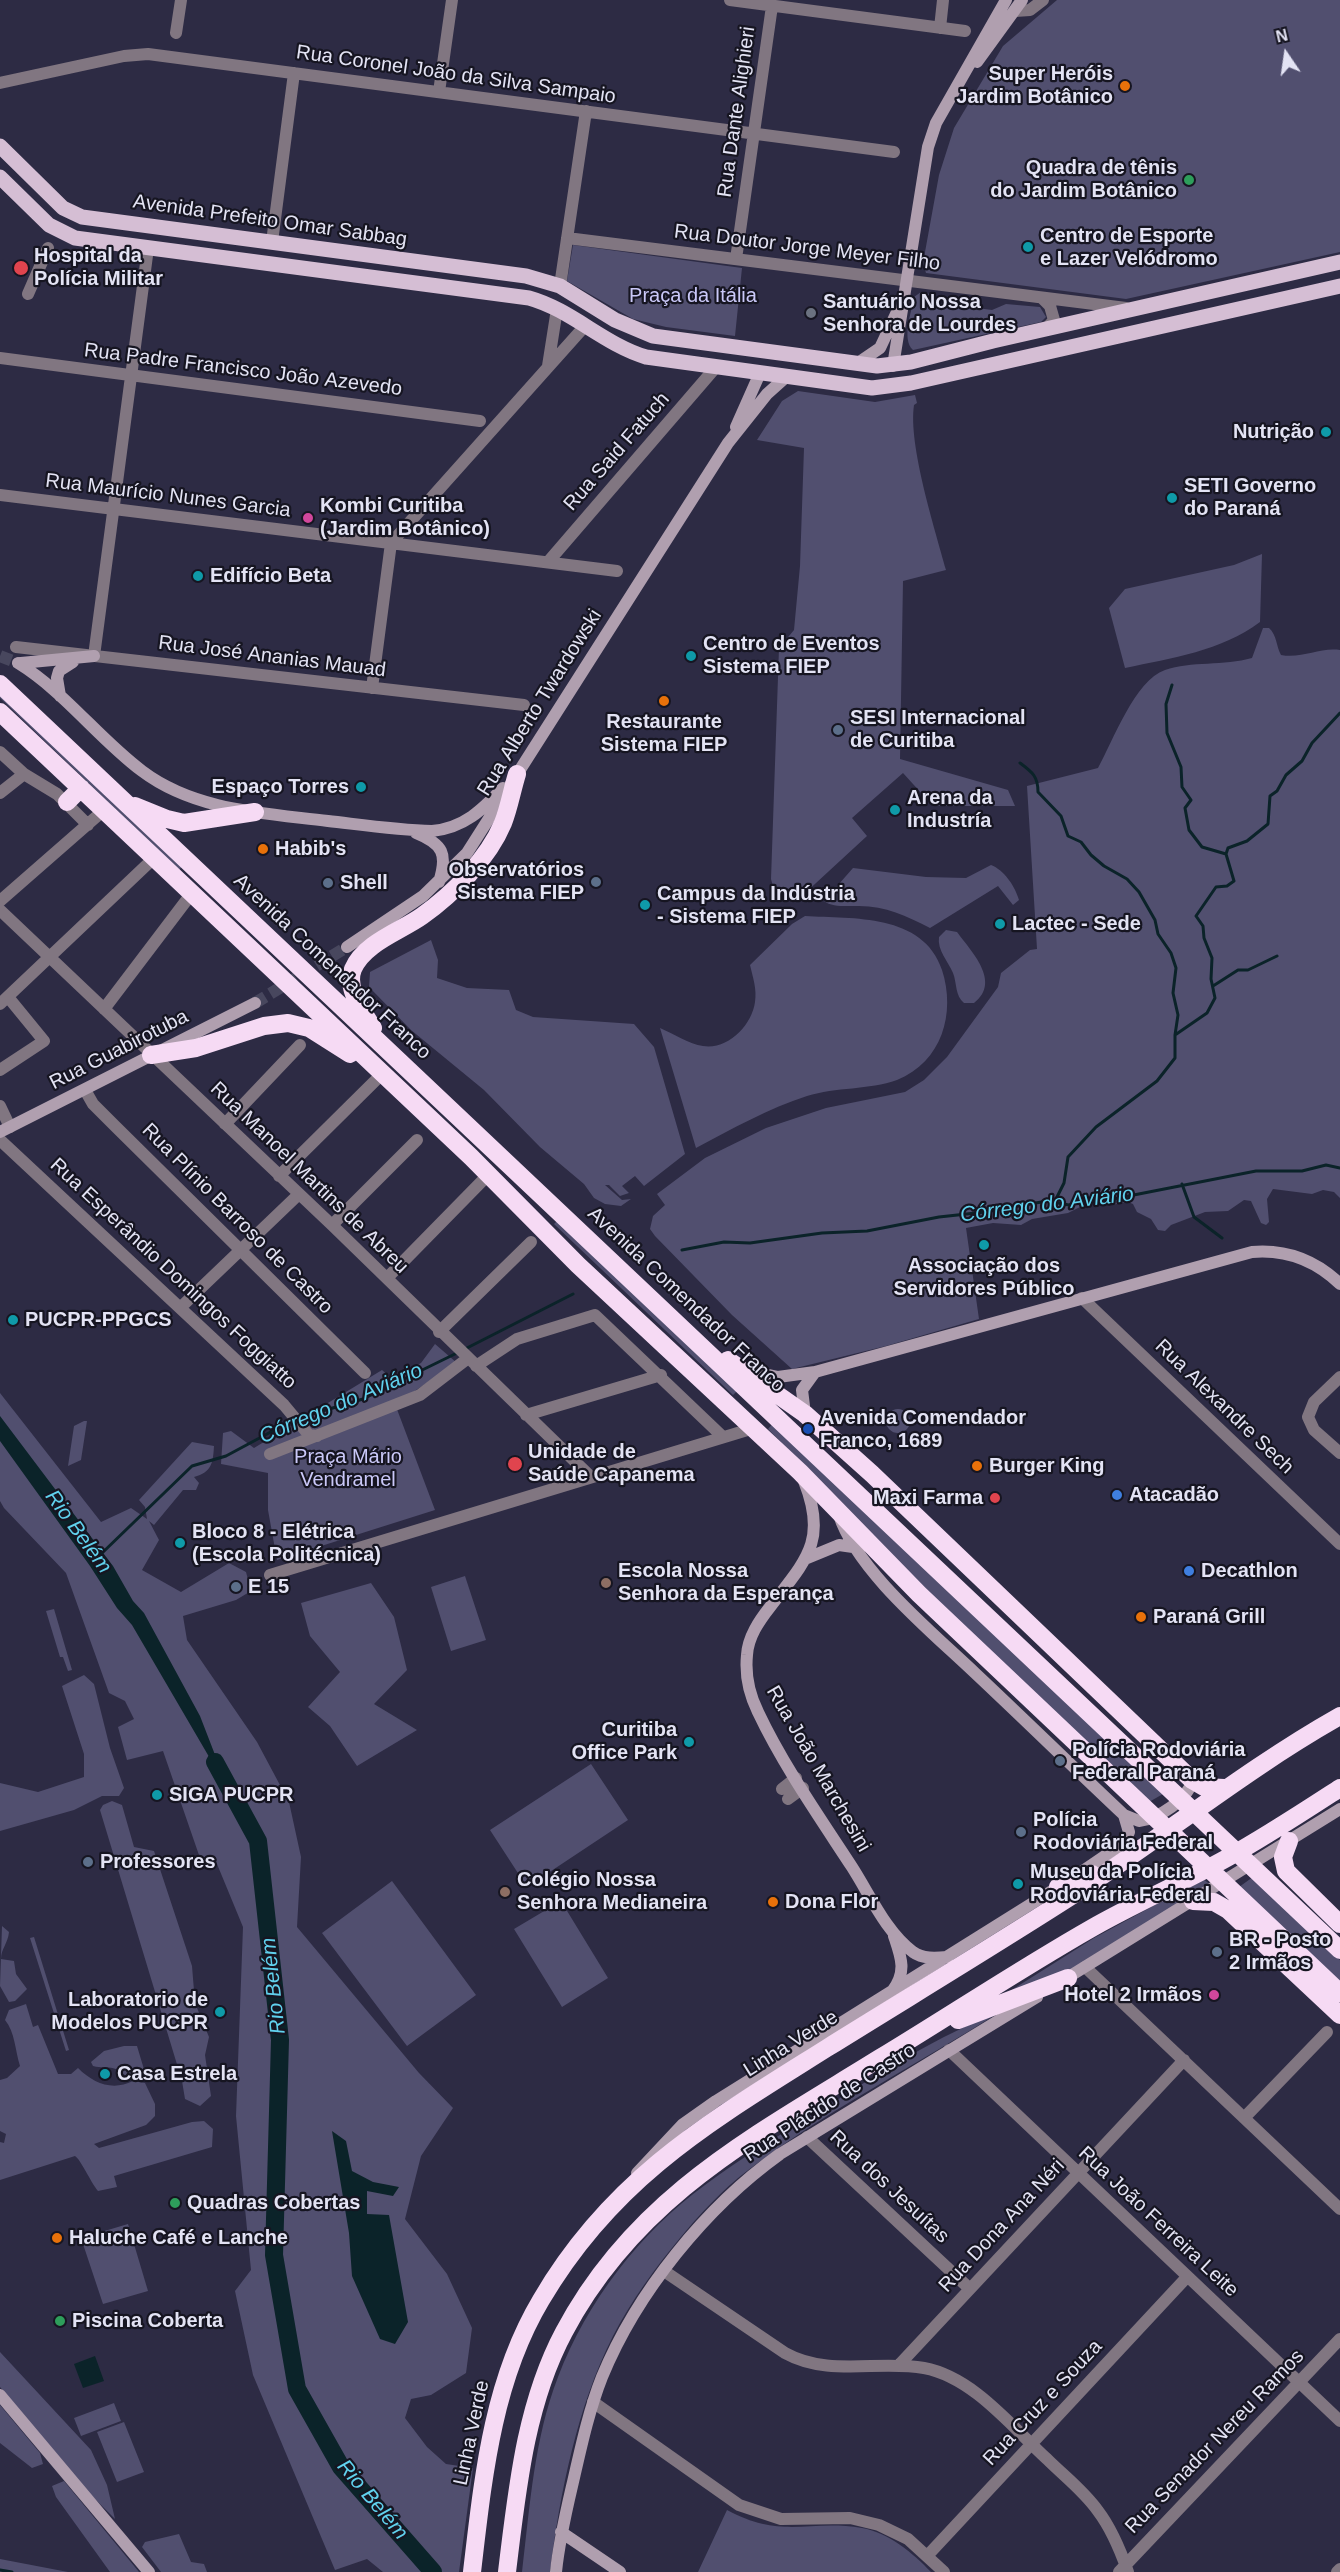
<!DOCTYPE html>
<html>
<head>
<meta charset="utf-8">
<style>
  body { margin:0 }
  #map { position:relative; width:1340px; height:2572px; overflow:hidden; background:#2d2b44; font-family:Helvetica,sans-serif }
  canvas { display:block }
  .north { position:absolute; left:1256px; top:24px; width:60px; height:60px; -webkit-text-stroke:4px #161521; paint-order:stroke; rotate:347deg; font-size:16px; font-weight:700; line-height:24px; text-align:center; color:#e3e3f4 }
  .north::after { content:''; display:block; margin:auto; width:21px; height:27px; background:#e3e3f4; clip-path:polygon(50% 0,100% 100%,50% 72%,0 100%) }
</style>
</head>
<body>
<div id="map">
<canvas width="1340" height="2572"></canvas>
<div class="north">N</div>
</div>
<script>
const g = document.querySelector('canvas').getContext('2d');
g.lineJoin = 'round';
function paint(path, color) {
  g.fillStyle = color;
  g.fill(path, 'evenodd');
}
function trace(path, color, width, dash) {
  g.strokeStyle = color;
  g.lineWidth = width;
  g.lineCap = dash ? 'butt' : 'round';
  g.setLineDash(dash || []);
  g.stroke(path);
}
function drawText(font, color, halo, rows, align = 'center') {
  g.font = font + ' Helvetica,sans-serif';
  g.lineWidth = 4.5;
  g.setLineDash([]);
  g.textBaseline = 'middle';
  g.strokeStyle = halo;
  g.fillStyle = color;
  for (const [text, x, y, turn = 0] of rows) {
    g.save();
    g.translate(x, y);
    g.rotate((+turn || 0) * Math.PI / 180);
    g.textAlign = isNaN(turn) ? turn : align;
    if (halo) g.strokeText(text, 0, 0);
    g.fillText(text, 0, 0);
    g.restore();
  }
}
const green = new Path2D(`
  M1057 0H1340V252L1126 299 926 273 923 263 939 175 954 128 1003 46Z
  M573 245 742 268 735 336 666 327 633 319 567 281Z
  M921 292 930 294 940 303 992 310 1006 304 1040 307 1046 317 1041 322 913 350C901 339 912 311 914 297Z
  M798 391 875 402 915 395 917 403 914 405C908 445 935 529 946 570L903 581 900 759 1008 790 1015 806H933L903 773 852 818 867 836 803 895 788 900 775 894 771 879 779 648 794 630 800 566 804 448 757 440 782 401Z
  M1262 554 1260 622C1221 651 1172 658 1125 668L1109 608 1125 589 1234 565Z
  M1263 628H1269C1277 635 1276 646 1281 655 1302 659 1320 647 1340 650V1198L1334 1192 1323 1190 1312 1194 1273 1189 1267 1199 1269 1222 1266 1225 1261 1223 1251 1201 1244 1200 1228 1211 1205 1212 1171 1225 1165 1231 1158 1230 1151 1219 1137 1212 1133 1204 1128 1202 1111 1205 1088 1203 1068 1213 1032 1219 1021 1225 993 1223 966 1228 979 1319 886 1346 792 1369 732 1315 655 1236 650 1229 653 1216 665 1205 657 1194 705 1158 766 1128 826 1108 905 1092 924 1080 947 1057 998 987 1001 973 1030 950 1037 949 1027 786 1098 768C1113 741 1135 680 1165 670 1191 661 1224 666 1252 658Z
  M0 687 185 863 179 870 0 698Z
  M991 865C1004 870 1015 886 1019 900L1013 905 998 886 930 928C905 915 884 905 855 906 845 906 831 907 824 901L853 868 926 877 966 878Z
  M805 916C853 919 923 913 942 970 956 1013 942 1062 897 1080 869 1090 836 1087 807 1096 769 1108 732 1129 696 1148L660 1028C674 1034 689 1044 703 1046 728 1050 752 1025 755 1002 757 989 753 978 750 965L792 924Z
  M946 930 957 932C971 951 1002 982 974 1003H964C955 996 957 983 953 973 948 961 937 950 939 937Z
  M431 940 438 960 437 978 467 988 509 990 516 1010 533 1017 634 1024 654 1047 685 1154 644 1186 635 1176 622 1186 629 1193 620 1196 609 1185H605L622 1200 631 1199 621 1206 605 1204 594 1198 584 1184 540 1147 484 1090 411 1030 369 987 370 972Z
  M558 1220 739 1389 733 1395 554 1224Z
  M435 1344 457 1363 395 1404 435 1510 277 1560 268 1510V1473L221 1464 223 1433 231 1431 254 1448 382 1370 392 1379 421 1363Z
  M0 1393 101 1522 131 1508 147 1519 145 1507 139 1500 192 1442 214 1446C213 1463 212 1472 194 1477L199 1483 196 1490H183L154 1525 149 1521 159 1540 142 1570 181 1592 229 1563 246 1572 251 1591 236 1600 183 1616 187 1640 257 1742 289 1802 301 1857 297 1927 419 2073 453 2108 421 2156 405 2219 447 2274 472 2328 466 2373 431 2395 411 2399 405 2418 427 2447 446 2464 473 2468 459 2572H383L367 2559 335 2570 253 2375 235 2291 251 2270 236 2116 243 1927 217 1864 200 1858 163 1751 127 1760 118 1727 134 1719 125 1701 109 1693 66 1573 4 1508 0 1501Z
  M886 1421a12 12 0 1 1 24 0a12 12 0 1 1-24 0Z
  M84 1421H87L81 1460 68 1466 74 1426Z
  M775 1421 1163 1794 1149 1802 934 1597 768 1429Z
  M465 1576 486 1640 451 1651 431 1587Z
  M371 1583 394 1617 407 1670 374 1704 417 1730 357 1766 330 1726 308 1707 340 1672 310 1636 301 1603Z
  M54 1609 72 1670 68 1671 63 1657H60L46 1611Z
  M84 1675 94 1684 110 1748 124 1788 119 1796H102L74 1810 0 1831V1783L38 1792 84 1777V1754L62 1686Z
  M591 1764 628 1820 527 1887 490 1830Z
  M112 1801 122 1805 134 1847 154 1851 192 1966 195 2003 209 2037 205 2055 211 2096 200 2106 185 2099 182 2081 100 1810 103 1805Z
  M1253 1877 1340 1960V1982L1239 1887Z
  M1203 1879 1211 1885 1076 1968 991 2003 1094 1938Z
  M392 1881 476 1995 407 2046 322 1933Z
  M561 1901 608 1978 562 2007 514 1929Z
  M2 1926 9 1932C8 1943 1 1949 1 1959L14 1961 16 1974 27 1989 15 2001 9 2002 0 1986Z
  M34 1937 69 2050 66 2051 30 1938Z
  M26 2004 33 2027 38 2025 58 2074H71L78 2068C94 2084 113 2091 133 2081L145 2083 155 2104V2116L146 2125 94 2144 99 2148 192 2122 204 2121 213 2129 212 2147 114 2176 117 2187 98 2191C90 2181 81 2160 75 2156L0 2180V2142L4 2143 6 2134 0 2131V2080L7 2078 20 2066C15 2050 15 2032 5 2020L9 2010Z
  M1001 2011C917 2065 827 2110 747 2171 722 2190 700 2214 680 2238 655 2268 631 2301 613 2336 577 2407 560 2493 550 2572H522C530 2506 534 2439 558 2377 586 2303 641 2231 705 2185 742 2157 783 2133 823 2109 881 2072 938 2036 1001 2011Z
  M124 2046H137L146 2076 127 2077C112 2063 110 2070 93 2066L91 2062 104 2051Z
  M128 2224 148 2291 103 2304 81 2238Z
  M0 2352 91 2450 107 2485 115 2519 88 2492 0 2387Z
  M114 2403 121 2421 81 2436 74 2418Z
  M0 2405 40 2453 43 2464 32 2468 0 2443Z
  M124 2422 144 2472 117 2482 97 2432Z
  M64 2481 139 2572H110L56 2497 52 2486Z
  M727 2510C783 2540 808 2519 862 2528 889 2533 913 2553 931 2572H698Z
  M179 2534 191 2562 204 2564 207 2572H161L142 2547 145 2542Z
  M0 2559 68 2572H0Z`);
const water = new Path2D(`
  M0 1416 113 1566 133 1601 144 1613 200 1716 229 1791 132 1625 117 1608 90 1566 0 1441Z
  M332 2131 346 2141 352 2171 373 2182 399 2187 393 2196 367 2191V2214L389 2215 408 2322 395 2344 380 2339 352 2276 349 2233Z
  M95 2356 104 2381 83 2388 74 2364Z`);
const stream = new Path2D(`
  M1172 685 1166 704 1167 733 1181 767 1182 787 1191 800 1185 808 1189 830 1202 847 1226 854
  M1020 763C1032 772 1038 776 1038 792L1061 816 1068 836 1081 842 1091 855 1104 866 1127 879 1139 892 1155 920 1158 934 1171 953 1176 968 1173 993 1178 1015 1175 1035
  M1226 854 1228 848 1247 841 1268 824 1270 796 1277 791 1286 775 1302 761 1312 743 1340 713
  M1213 986 1238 970H1248L1277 956
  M1182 1184 1194 1217 1222 1238
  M1055 1201 1064 1183 1068 1157 1096 1127 1157 1081 1175 1058V1035L1207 1013 1215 998 1211 979 1212 958 1204 938 1203 926 1196 916 1216 887 1227 886 1234 881 1226 854
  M682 1250 724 1242 750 1243 822 1233 867 1231 939 1217 985 1212 1047 1201 1069 1205 1083 1201 1098 1202 1256 1171H1302L1326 1165 1340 1168
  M465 1349 573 1294
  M299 1418 363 1399 459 1352
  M100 1555 192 1466 226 1456 293 1420
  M0 2570 12 2572`);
const river = new Path2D(`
  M215 1762 258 1841 280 2040 274 2255 297 2389 341 2467 433 2572`);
const secondaryTunnel = new Path2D(`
  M0 656 18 663
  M255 1003 347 947`);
const street = new Path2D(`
  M730 0 965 31
  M1015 11 1030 10 1043 0
  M940 28 943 0
  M176 33 181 0
  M0 83 124 56 148 54 894 152
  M439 92 452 0
  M567 238 1126 308
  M272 242 294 73
  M736 259 772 6
  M560 286 586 111
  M28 294 48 248
  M1042 298 1050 306 1054 320 1046 329
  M0 358 480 421
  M548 366 557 309
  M0 495 617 571
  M548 562 716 367
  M16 647 524 705
  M94 656 148 248
  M372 688 391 543 584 327
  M0 752 24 774 57 794 88 825
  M0 793 24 774
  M0 901 104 810
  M0 910 332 1225 591 1477
  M0 1004 154 858
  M104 1009 192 893
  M0 1070 44 1041 8 997
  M85 1090 93 1104 115 1126 365 1373
  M0 1106 10 1127
  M225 1124 300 1045
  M0 1140 284 1405 309 1435 317 1436
  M279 1176 383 1073
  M332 1225 417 1140
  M387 1278 489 1174
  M1082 1298 1340 1544
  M181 1307 298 1195
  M439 1332 531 1242
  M476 1366 517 1339 595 1315 723 1437
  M1340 1377 1314 1402 1308 1417 1314 1430 1340 1453
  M526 1415 661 1375
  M270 1454 420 1395 467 1359
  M270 1575 754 1428
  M782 1789 796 1778
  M788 1799 803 1788
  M1085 1967 1340 2209
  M949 2050 1340 2421
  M1244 2118 1327 2032
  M807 2137 970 2289
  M664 2271 785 2353C828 2377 878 2360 924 2368 973 2377 1012 2427 1047 2459 1064 2476 1084 2491 1098 2511 1111 2528 1121 2552 1128 2572
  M898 2366 1184 2060
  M593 2402 739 2505 781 2519 850 2518 879 2525 908 2539 944 2572
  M928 2555 1187 2277
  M1119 2572 1340 2339
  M1337 2572 1340 2569`);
const secondary = new Path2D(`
  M977 62 1022 0
  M858 363 880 348 896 314
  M893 366 928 147 936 123 1006 0
  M736 427 760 373
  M18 663C65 692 98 738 142 771 195 811 264 813 328 821 363 825 397 830 432 831 464 828 482 810 503 788
  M21 663 94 656
  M60 696 57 678 59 671 73 662
  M416 833C443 844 448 854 439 882
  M347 947 423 896 467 853 728 443 767 394 786 377
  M0 1132 255 1003
  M751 1371 778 1377 815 1372 1252 1252C1287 1249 1315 1260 1340 1284
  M805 1414 802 1390 815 1372
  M804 1481C828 1541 806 1560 770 1607 759 1621 748 1637 747 1655 745 1675 749 1694 758 1712 783 1765 820 1818 852 1867 870 1895 886 1932 913 1952 923 1959 935 1958 948 1957
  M839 1515C857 1571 932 1632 975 1673 1025 1720 1074 1768 1124 1815L1139 1821C1158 1819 1189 1799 1192 1780
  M805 1559 839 1545 860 1548
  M1080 1873 1124 1843 1129 1832 1124 1815
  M1062 1981 1340 1809
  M893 1990C907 1971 901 1957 894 1936
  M637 2173 682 2125 716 2101 1063 1884
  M0 2395 149 2572
  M561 2532 620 2572
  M556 2572C559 2541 566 2512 573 2482 581 2447 589 2410 602 2377 637 2292 706 2207 780 2154L1037 1997`);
const primary = new Path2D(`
  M0 146 63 208 82 217 526 276 560 286 615 320 653 336 877 366 911 362 993 341 1340 262
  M0 177 49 225 75 238 529 298C572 310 603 344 646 357L872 388 911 383 1340 286`);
const highway = new Path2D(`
  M0 684 1340 1950
  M0 712 471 1157 578 1265 800 1472 919 1594 1340 1993
  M67 802 81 788
  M135 806 167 819 184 823 255 812
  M373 1028C363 1011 345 989 353 969 364 943 401 931 422 916 453 894 488 859 503 823 509 808 512 790 517 774
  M151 1055 196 1048 264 1026 288 1023 309 1028 350 1054
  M728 1360 805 1414 872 1474 1192 1780 1204 1787 1224 1788
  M1289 1841 1283 1857 1286 1871 1340 1924
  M1058 1887 1092 1874
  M1193 1901 1214 1902 1228 1910 1340 2015
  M958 2020 1068 1978
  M472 2572C483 2479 492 2382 541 2300 613 2177 711 2121 827 2048 909 1997 992 1947 1073 1895 1163 1837 1246 1769 1340 1716
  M507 2572C517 2491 525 2405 564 2332 636 2196 756 2135 880 2058 951 2015 1020 1969 1092 1928 1136 1903 1182 1883 1227 1858 1265 1837 1303 1812 1340 1788`);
const markers = [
  [1125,86,6,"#e8710a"],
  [1189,180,6,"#2e9e5b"],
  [1028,247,6,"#0f9aa8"],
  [21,268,8,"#e0444e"],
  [811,313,6,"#6b7280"],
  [1326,432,6,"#0f9aa8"],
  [1172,498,6,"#0f9aa8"],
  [308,518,6,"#d1479c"],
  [198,576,6,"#0f9aa8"],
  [691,656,6,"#0f9aa8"],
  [664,701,6,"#e8710a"],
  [838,730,6,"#5c6f8a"],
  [361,787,6,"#0f9aa8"],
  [895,810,6,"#0f9aa8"],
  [263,849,6,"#e8710a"],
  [596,882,6,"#5c6f8a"],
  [328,883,6,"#5c6f8a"],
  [645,905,6,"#0f9aa8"],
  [1000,924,6,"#0f9aa8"],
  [984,1245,6,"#0f9aa8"],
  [13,1320,6,"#0f9aa8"],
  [808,1429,6,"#1a4fb4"],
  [515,1464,8,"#e0444e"],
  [977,1466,6,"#e8710a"],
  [1117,1495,6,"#3f7fe0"],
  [995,1498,6,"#e0444e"],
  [180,1543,6,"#0f9aa8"],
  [1189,1571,6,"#3f7fe0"],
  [606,1583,6,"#8d6e63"],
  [236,1587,6,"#5c6f8a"],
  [1141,1617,6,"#e8710a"],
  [689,1742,6,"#0f9aa8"],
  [1060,1761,6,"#5c6f8a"],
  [157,1795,6,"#0f9aa8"],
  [1021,1832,6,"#5c6f8a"],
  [88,1862,6,"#5c6f8a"],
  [1018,1884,6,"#0f9aa8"],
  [505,1892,6,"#8d6e63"],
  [773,1902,6,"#e8710a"],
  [1217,1952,6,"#5c6f8a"],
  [1214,1995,6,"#d1479c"],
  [220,2012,6,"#0f9aa8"],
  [105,2074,6,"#0f9aa8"],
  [175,2203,6,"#2e9e5b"],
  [57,2238,6,"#e8710a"],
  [60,2321,6,"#2e9e5b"]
];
const poiNames = [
  ["Super Heróis",1113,74,"right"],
  ["Jardim Botânico",1113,97,"right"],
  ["Quadra de tênis",1177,168,"right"],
  ["do Jardim Botânico",1177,191,"right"],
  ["Centro de Esporte",1040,236],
  ["e Lazer Velódromo",1040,259],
  ["Hospital da",34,256],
  ["Polícia Militar",34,279],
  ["Santuário Nossa",823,302],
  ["Senhora de Lourdes",823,325],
  ["Nutrição",1314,432,"right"],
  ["SETI Governo",1184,486],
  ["do Paraná",1184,509],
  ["Kombi Curitiba",320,506],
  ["(Jardim Botânico)",320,529],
  ["Edifício Beta",210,576],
  ["Centro de Eventos",703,644],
  ["Sistema FIEP",703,667],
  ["SESI Internacional",850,718],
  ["de Curitiba",850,741],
  ["Restaurante",664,722,"center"],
  ["Sistema FIEP",664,745,"center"],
  ["Espaço Torres",349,787,"right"],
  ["Arena da",907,798],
  ["Industría",907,821],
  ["Habib's",275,849],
  ["Observatórios",584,870,"right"],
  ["Sistema FIEP",584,893,"right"],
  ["Shell",340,883],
  ["Campus da Indústria",657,894],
  ["- Sistema FIEP",657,917],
  ["Lactec - Sede",1012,924],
  ["Associação dos",984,1266,"center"],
  ["Servidores Público",984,1289,"center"],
  ["PUCPR-PPGCS",25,1320],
  ["Avenida Comendador",820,1418],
  ["Franco, 1689",820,1441],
  ["Unidade de",528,1452],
  ["Saúde Capanema",528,1475],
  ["Burger King",989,1466],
  ["Atacadão",1129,1495],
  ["Maxi Farma",983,1498,"right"],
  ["Bloco 8 - Elétrica",192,1532],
  ["(Escola Politécnica)",192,1555],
  ["Escola Nossa",618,1571],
  ["Senhora da Esperança",618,1594],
  ["Decathlon",1201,1571],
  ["E 15",248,1587],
  ["Paraná Grill",1153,1617],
  ["Curitiba",677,1730,"right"],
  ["Office Park",677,1753,"right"],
  ["Polícia Rodoviária",1072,1750],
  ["Federal Paraná",1072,1773],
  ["SIGA PUCPR",169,1795],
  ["Polícia",1033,1820],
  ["Rodoviária Federal",1033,1843],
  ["Professores",100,1862],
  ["Museu da Polícia",1030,1872],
  ["Rodoviária Federal",1030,1895],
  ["Colégio Nossa",517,1880],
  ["Senhora Medianeira",517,1903],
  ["Dona Flor",785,1902],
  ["BR - Posto",1229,1940],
  ["2 Irmãos",1229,1963],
  ["Hotel 2 Irmãos",1202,1995,"right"],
  ["Laboratorio de",208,2000,"right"],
  ["Modelos PUCPR",208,2023,"right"],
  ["Casa Estrela",117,2074],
  ["Quadras Cobertas",187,2203],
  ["Haluche Café e Lanche",69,2238],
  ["Piscina Coberta",72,2321]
];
const streetNames = [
  ["Rua Coronel João da Silva Sampaio",456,75,8],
  ["Rua Dante Alighieri",737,112,-82],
  ["Avenida Prefeito Omar Sabbag",270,221,8],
  ["Rua Doutor Jorge Meyer Filho",807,248,7],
  ["Rua Padre Francisco João Azevedo",243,370,7],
  ["Rua Said Fatuch",617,452,-49],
  ["Rua Maurício Nunes Garcia",168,496,7],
  ["Rua José Ananias Mauad",272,657,7],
  ["Rua Alberto Twardowski",540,703,-58],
  ["Avenida Comendador Franco",332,967,43],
  ["Rua Guabirotuba",119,1050,-27],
  ["Rua Manoel Martins de Abreu",309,1178,44],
  ["Rua Plínio Barroso de Castro",237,1219,45],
  ["Rua Esperândio Domingos Foggiatto",173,1274,43],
  ["Avenida Comendador Franco",686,1300,43],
  ["Rua Alexandre Sech",1224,1407,44],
  ["Rua João Marchesini",818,1769,60],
  ["Linha Verde",791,2044,-32],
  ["Rua Plácido de Castro",830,2103,-33],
  ["Rua dos Jesuítas",889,2187,43],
  ["Rua João Ferreira Leite",1158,2222,43],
  ["Rua Dona Ana Néri",1002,2226,-47],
  ["Rua Cruz e Souza",1043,2403,-47],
  ["Linha Verde",472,2433,-78],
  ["Rua Senador Nereu Ramos",1215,2442,-46]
];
const parkNames = [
  ["Praça da Itália",693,296],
  ["Praça Mário",348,1457],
  ["Vendramel",348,1480]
];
const waterNames = [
  ["Córrego do Aviário",1047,1205,-7],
  ["Córrego do Aviário",341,1404,-23],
  ["Rio Belém",78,1532,54],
  ["Rio Belém",274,1986,-96],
  ["Rio Belém",372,2500,50]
];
paint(green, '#514f6f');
paint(water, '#0b2329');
trace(stream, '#0b2329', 3);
trace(river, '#0b2329', 18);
trace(secondaryTunnel, '#48475e', 12, [12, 6]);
trace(street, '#817681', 12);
trace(secondary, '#b09faf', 12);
trace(primary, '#d5bed4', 15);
trace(highway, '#f6daf4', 18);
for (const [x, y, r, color] of markers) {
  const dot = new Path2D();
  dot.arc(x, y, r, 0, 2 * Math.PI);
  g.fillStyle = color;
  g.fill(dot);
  trace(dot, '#161521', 2);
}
drawText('bold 20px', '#e3e3f4', '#161521', poiNames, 'left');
drawText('20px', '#e3e3f4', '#161521', streetNames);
drawText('20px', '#cac8f8', '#161521', parkNames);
drawText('italic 21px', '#60d1ed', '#161521', waterNames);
</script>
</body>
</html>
